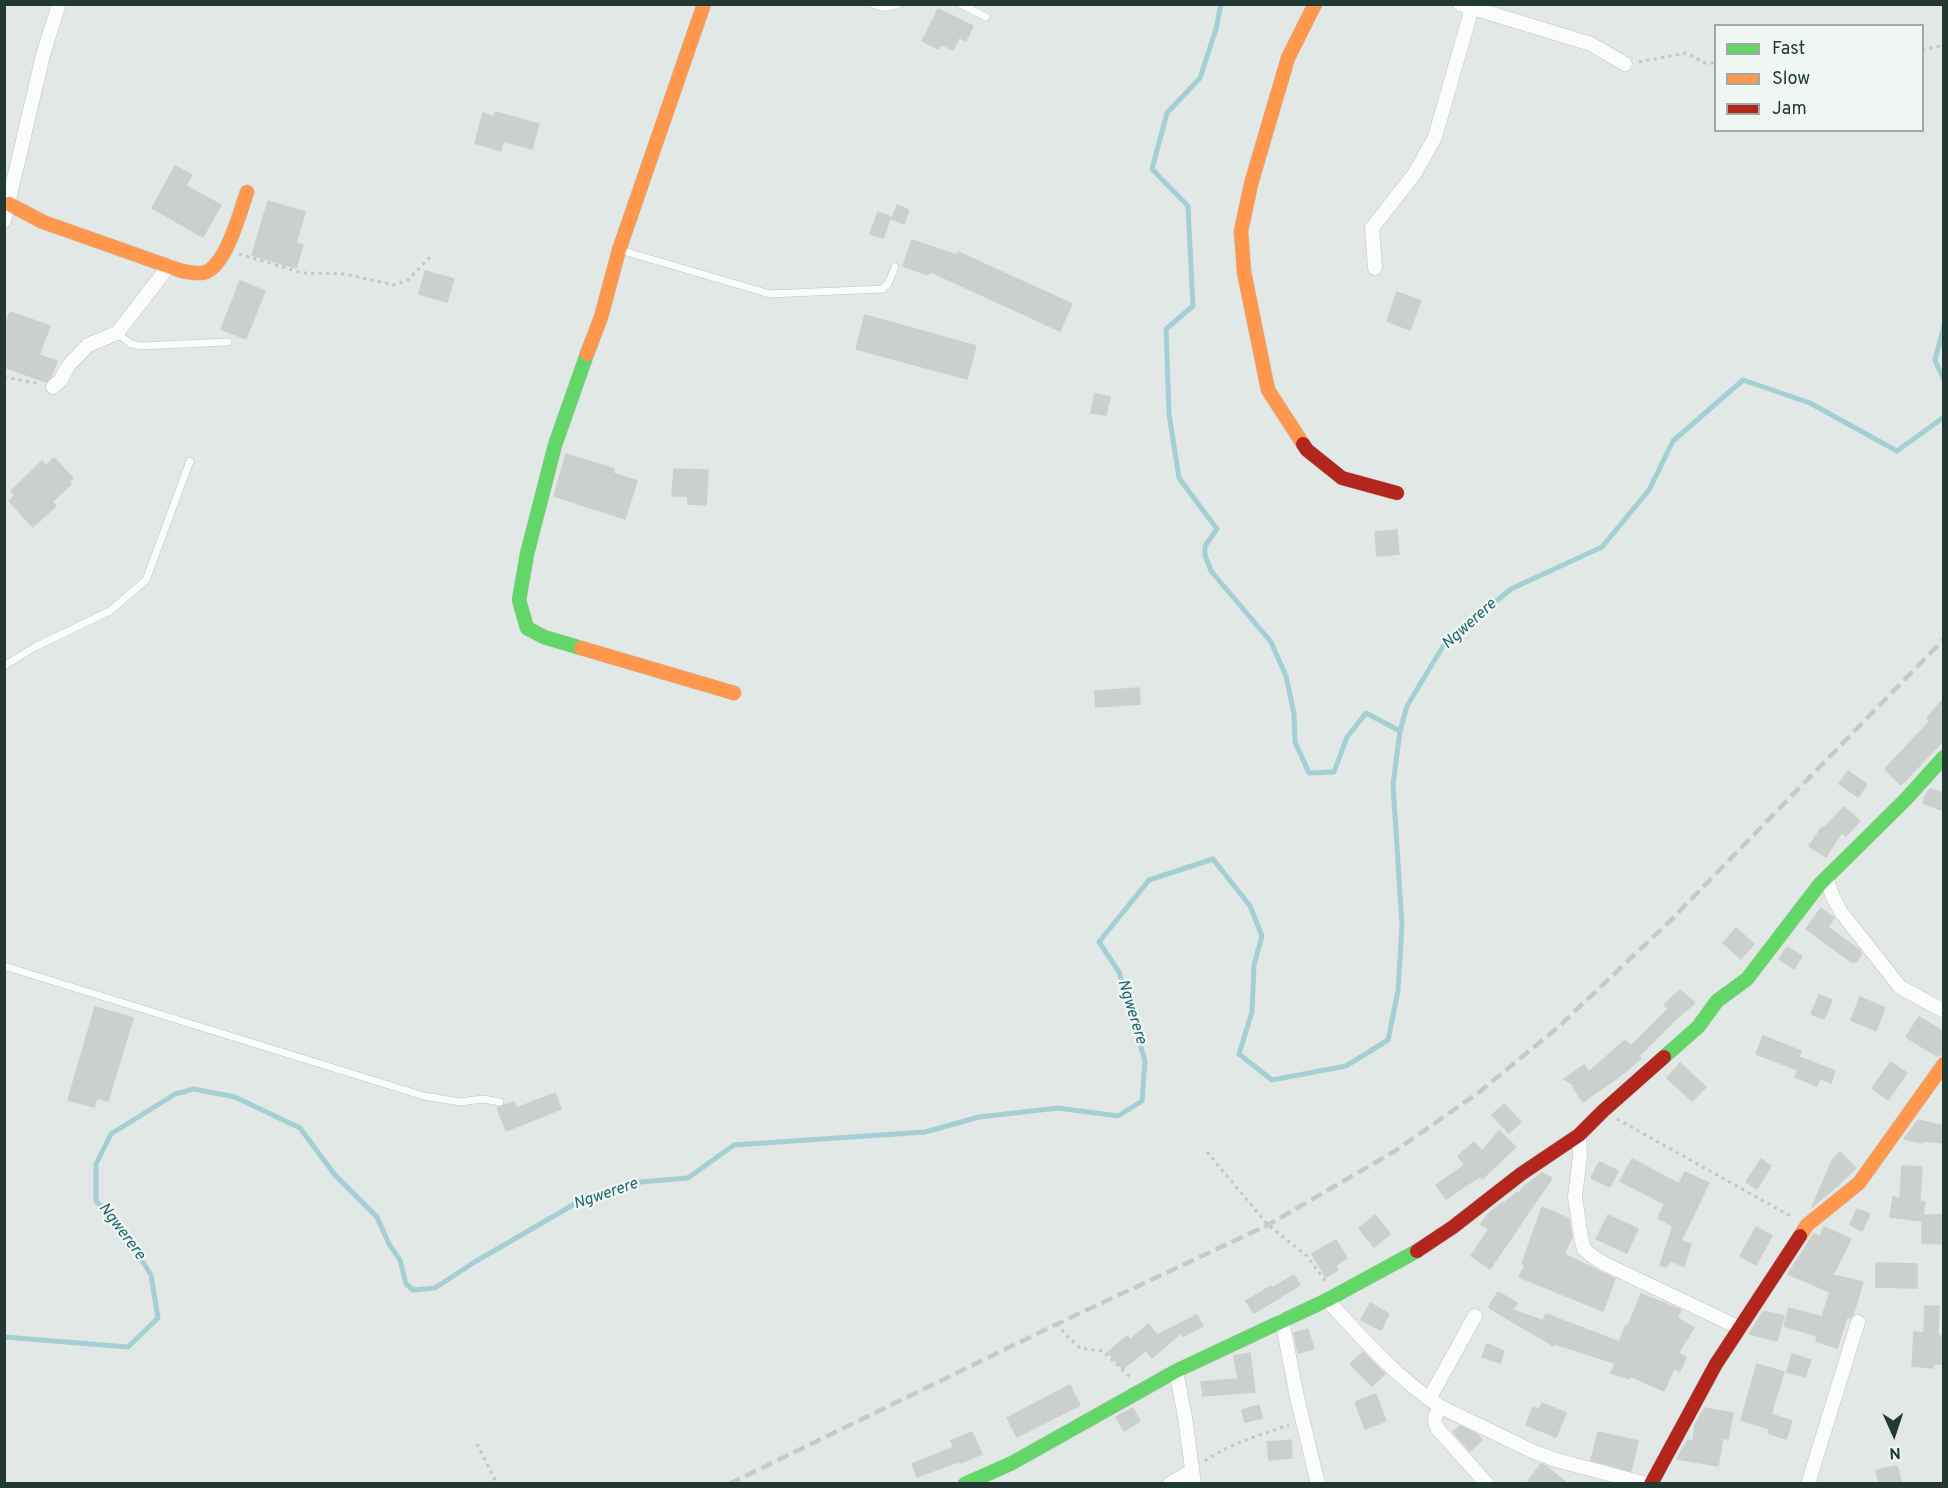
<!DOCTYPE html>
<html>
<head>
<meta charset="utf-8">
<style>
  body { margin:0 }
  #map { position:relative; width:1948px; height:1488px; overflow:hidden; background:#e2e8e5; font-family:Overpass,sans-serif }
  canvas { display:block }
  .frame { position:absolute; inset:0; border:6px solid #213932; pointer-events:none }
  .legend { position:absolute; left:1714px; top:24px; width:210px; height:108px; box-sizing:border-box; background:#f0f7f3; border:2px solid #9daba6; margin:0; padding:8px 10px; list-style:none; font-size:18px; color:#213932 }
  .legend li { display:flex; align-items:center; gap:12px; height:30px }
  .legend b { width:30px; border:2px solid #9daba6 }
  .north { position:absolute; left:1864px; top:1404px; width:60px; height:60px; -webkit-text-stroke:4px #f0f7f3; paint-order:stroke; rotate:177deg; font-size:16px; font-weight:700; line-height:24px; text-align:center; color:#213932 }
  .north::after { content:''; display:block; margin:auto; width:21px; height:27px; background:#213932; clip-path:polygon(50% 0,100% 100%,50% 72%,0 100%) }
</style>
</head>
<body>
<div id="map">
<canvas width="1948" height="1488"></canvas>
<div class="frame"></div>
<ul class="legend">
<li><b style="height:8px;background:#63d668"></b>Fast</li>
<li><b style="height:8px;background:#ff974d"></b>Slow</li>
<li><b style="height:8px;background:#b3261e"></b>Jam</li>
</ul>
<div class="north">N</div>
</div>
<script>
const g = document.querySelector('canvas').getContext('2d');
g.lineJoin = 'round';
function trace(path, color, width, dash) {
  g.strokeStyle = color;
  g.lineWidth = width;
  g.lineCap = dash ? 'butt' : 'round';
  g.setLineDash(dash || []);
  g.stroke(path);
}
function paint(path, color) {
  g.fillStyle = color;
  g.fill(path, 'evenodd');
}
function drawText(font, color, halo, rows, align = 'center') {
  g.font = font + ' Overpass,sans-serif';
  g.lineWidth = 4.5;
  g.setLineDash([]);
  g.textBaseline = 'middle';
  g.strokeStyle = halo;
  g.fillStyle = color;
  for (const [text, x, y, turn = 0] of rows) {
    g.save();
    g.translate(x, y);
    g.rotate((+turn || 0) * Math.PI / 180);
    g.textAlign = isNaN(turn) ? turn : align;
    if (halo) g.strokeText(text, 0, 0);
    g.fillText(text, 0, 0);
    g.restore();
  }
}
const stream = new Path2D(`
  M1221 4 1216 29 1200 78 1167 113 1152 169 1188 206 1193 306 1166 329 1169 414 1179 478 1217 529 1205 546V555L1211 571 1271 642 1286 676 1294 714 1295 742 1309 773 1334 772 1347 737 1366 713 1400 731
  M1944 326 1935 360 1944 380
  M4 1337 128 1347 158 1318 151 1275 123 1230 96 1201V1164L111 1134 175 1094 194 1089 235 1097 300 1128 335 1175 377 1217 389 1244 400 1260 406 1284 413 1290 435 1288 473 1263 578 1202 640 1182 688 1178 734 1145 925 1132 979 1117 1058 1108 1118 1116 1142 1101 1145 1061 1119 972 1099 942 1149 880 1213 859 1250 906 1262 936 1254 965 1252 1012 1239 1054 1272 1080 1346 1066 1388 1040 1398 991 1402 925 1393 785 1400 731 1407 706 1445 643 1511 589 1602 547 1649 490 1673 441 1743 380 1810 403 1897 451 1944 417`);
const building = new Path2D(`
  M938 9 973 26 966 41 959 37 953 50 941 44 939 49 922 41Z
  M495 112 539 124 532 149 503 141 501 151 475 143 483 113 494 117Z
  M175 166 192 175 186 186 221 205 203 237 152 208Z
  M268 201 305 212 296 243 303 245 296 268 252 255Z
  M897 205 909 210 904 224 892 219Z
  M878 212 891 217 883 238 870 234Z
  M912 240 956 255 958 252 1072 304 1060 331 929 271 928 275 903 266Z
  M425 271 454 279 447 302 419 294Z
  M240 281 265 291 246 339 221 329Z
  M1397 292 1421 301 1410 330 1387 321Z
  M10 312 50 326 39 355 57 361 51 377 46 382 4 367V326Z
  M865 315 976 346 967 379 856 349Z
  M1095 394 1110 397 1106 415 1091 413Z
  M566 454 614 469 613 473 637 481 625 519 554 496Z
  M54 458 73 478 69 482 71 484 52 502 56 506 33 527 9 501 15 495 11 491 42 461 46 466Z
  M674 469 708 470 706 505 688 504V496H672Z
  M1397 530 1399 554 1377 556 1375 532Z
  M1139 688 1140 704 1096 707 1095 691Z
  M1944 698V740L1901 785 1885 769 1930 721 1927 718Z
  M1848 771 1867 784 1858 797 1839 784Z
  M1930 789 1944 793V811L1923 803 1927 793Z
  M1844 807 1860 821 1846 836 1842 832 1826 857 1809 846 1822 827 1824 828Z
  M1821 908 1834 918 1828 927 1858 949 1862 954 1856 962H1851L1806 929Z
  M1736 928 1754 944 1741 959 1723 943Z
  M1787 947 1802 956 1794 969 1779 959Z
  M1680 990 1694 1002V1004L1677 1018 1639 1056 1641 1058 1624 1073 1583 1102 1573 1087 1574 1085 1564 1079 1584 1065 1589 1072 1625 1040 1631 1046 1668 1009 1664 1005Z
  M1819 995 1832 1000 1824 1019 1811 1014Z
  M1860 997 1885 1008 1876 1031 1851 1020Z
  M95 1007 133 1018 108 1101 97 1098 94 1107 68 1100Z
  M1919 1017 1944 1032V1053L1937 1056 1906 1037Z
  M1763 1036 1801 1051 1799 1057 1835 1071 1831 1083 1820 1078 1817 1086 1795 1077 1798 1070 1756 1054Z
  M1891 1062 1907 1073 1888 1100 1872 1088Z
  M1680 1063 1706 1087 1692 1101 1667 1078Z
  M555 1093 561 1109 506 1131 497 1108 514 1102 517 1108Z
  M1504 1104 1521 1122 1509 1133 1492 1115Z
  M1918 1120 1944 1126V1143L1924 1141 1923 1143 1904 1139Z
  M1499 1131 1516 1147 1482 1179 1479 1177 1446 1199 1436 1185 1465 1165 1458 1156 1474 1142 1482 1151Z
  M1840 1152 1856 1168 1836 1187 1812 1207 1832 1161Z
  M1632 1159 1679 1184 1685 1172 1709 1183 1681 1241 1691 1244 1684 1266 1670 1261 1666 1267 1660 1265 1673 1226 1658 1218 1665 1204 1620 1181Z
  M1761 1159 1771 1166 1757 1189 1746 1182Z
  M1599 1162 1618 1171 1610 1187 1591 1178Z
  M1902 1166 1922 1167 1920 1201 1925 1202 1923 1215H1944V1244L1922 1243V1221L1890 1217 1893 1197 1900 1198Z
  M1542 1173 1552 1178 1490 1269 1471 1256 1489 1229 1481 1224 1488 1214 1503 1202 1504 1203 1517 1192 1520 1193 1523 1187Z
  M1542 1207 1569 1219 1572 1237 1564 1254 1615 1279 1603 1311 1519 1277 1525 1265 1522 1264Z
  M1857 1209 1870 1214 1862 1231 1850 1225Z
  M1375 1215 1390 1234 1374 1247 1359 1228Z
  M1608 1215 1638 1229 1627 1253 1596 1239Z
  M1756 1227 1772 1236 1756 1265 1740 1256Z
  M1824 1227 1851 1239 1833 1275 1863 1282 1853 1315 1850 1318 1847 1317 1837 1348 1816 1341 1817 1336 1784 1326 1789 1308 1822 1317 1830 1292 1788 1274 1814 1234 1820 1237Z
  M1336 1240 1347 1258 1336 1265 1338 1270 1326 1277 1312 1254Z
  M1876 1263 1917 1264V1288L1876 1287Z
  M1294 1275 1300 1285 1254 1313 1246 1301 1271 1286 1272 1288Z
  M1498 1292 1517 1303 1513 1310 1543 1321 1546 1314 1619 1342 1626 1325 1628 1326 1641 1294 1681 1310 1677 1318 1694 1328 1678 1353 1686 1357 1680 1371 1674 1368 1664 1391 1630 1376 1629 1379 1611 1373 1615 1363 1555 1344 1554 1346 1491 1309 1489 1307Z
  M1370 1303 1389 1314 1381 1330 1361 1320Z
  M1925 1306H1939L1938 1336H1944V1364H1934L1933 1368 1912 1366 1914 1332 1924 1333Z
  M1764 1311 1784 1316 1777 1341 1749 1334Z
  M1197 1315 1203 1326 1183 1336 1181 1333 1152 1358 1146 1350 1123 1369 1108 1352 1127 1336 1130 1340 1148 1324 1157 1335Z
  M1308 1329 1314 1349 1298 1353 1294 1333Z
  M1487 1344 1504 1351 1500 1363 1482 1357Z
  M1363 1352 1385 1374 1372 1386 1350 1364Z
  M1250 1353 1255 1392 1203 1396 1201 1382 1238 1379 1234 1356Z
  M1792 1354 1811 1360 1805 1377 1787 1372Z
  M1757 1364 1784 1372 1771 1414 1792 1421 1786 1439 1768 1433 1770 1429 1741 1420Z
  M1070 1385 1080 1405 1017 1437 1007 1418Z
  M1376 1394 1386 1421 1365 1429 1355 1402Z
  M1542 1403 1566 1413 1556 1437 1526 1425 1533 1407 1539 1410Z
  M1259 1405 1262 1418 1245 1422 1242 1410Z
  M1133 1408 1140 1421 1124 1431 1116 1417Z
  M1705 1408 1733 1413 1728 1439 1723 1438 1718 1466 1677 1459 1688 1440 1693 1441 1695 1425Z
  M1460 1426 1478 1435 1482 1440 1470 1451 1453 1432Z
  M972 1432 982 1454 960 1463V1461L917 1477 912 1464 954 1447 951 1441Z
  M1598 1432 1638 1441 1631 1471 1591 1460Z
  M1291 1440 1292 1458 1269 1460 1267 1442Z
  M1541 1464 1546 1466 1568 1484H1526Z
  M1897 1466 1902 1484H1879L1876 1470Z`);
const path = new Path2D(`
  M1922 50 1944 45
  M1639 62 1686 53 1705 63H1716
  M239 254 303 273 345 274 394 285 408 280 430 257
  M4 377 41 384
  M1617 1119 1792 1217
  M1207 1152 1268 1225 1307 1256 1326 1282
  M1057 1324 1067 1336 1080 1348 1103 1351 1131 1378
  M477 1444 497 1484
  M1205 1461C1231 1443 1260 1435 1289 1425`);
const lane = new Path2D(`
  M873 4C882 9 890 8 899 4
  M960 4 986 17
  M620 250 770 294 882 289 888 284 895 267
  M117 333 131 344 140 346 228 342
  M4 666 35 647 110 611 146 580 190 461
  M4 966 424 1096 460 1102 483 1099 500 1102`);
const street = new Path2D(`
  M1460 4 1591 44 1625 64
  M4 221 43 55 59 4
  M1375 268 1372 228 1415 173 1435 137 1472 8
  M53 387 61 380 68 366 88 345 117 333 169 266
  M1826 878 1833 897 1841 912 1900 987 1944 1011
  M1579 1135 1580 1156 1575 1197 1581 1237 1584 1249 1592 1256 1605 1264 1740 1328
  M1327 1300C1362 1338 1397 1378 1441 1407L1532 1451 1556 1460 1647 1484
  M1282 1320 1297 1397 1318 1484
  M1176 1371 1185 1417 1194 1484
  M1429 1399 1475 1316
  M1441 1407C1435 1415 1433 1418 1437 1428L1487 1484
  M1170 1484 1191 1471
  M1808 1484 1858 1322`);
const fast = new Path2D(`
  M581 648 544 637 527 628 519 600 527 554 555 445 587 354
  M1664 1057 1698 1027 1717 1001 1747 979 1819 885 1906 799 1944 757
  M965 1484 1012 1463 1176 1371 1327 1300 1417 1251`);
const slow = new Path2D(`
  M9 204 43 222 182 271C189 272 199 275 206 272 227 263 240 212 247 192
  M587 354 601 317 619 250 704 4
  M1303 444 1268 390 1244 272 1241 231 1251 184 1288 58 1315 4
  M581 648 734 693
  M1800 1236 1807 1225 1859 1183 1944 1064`);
const jam = new Path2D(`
  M1303 444 1307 450 1342 478 1397 493
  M1417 1251 1453 1227 1521 1174 1579 1135 1603 1111 1664 1057
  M1651 1484 1716 1364 1800 1236`);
const rail = new Path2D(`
  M729 1484 1057 1324 1268 1225 1395 1151 1478 1093 1556 1029 1669 922 1944 639`);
const waterNames = [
  ["Ngwerere",1470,625,-42],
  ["Ngwerere",1131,1012,73],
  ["Ngwerere",606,1195,-19],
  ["Ngwerere",121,1232,53]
];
trace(stream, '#a4cfd4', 5);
paint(building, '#cbd0ce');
trace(building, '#cbd0ce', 1.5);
trace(lane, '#bfc4c2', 8);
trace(street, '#bfc4c2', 15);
trace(fast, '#bec5c2', 15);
trace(slow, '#bec5c2', 15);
trace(jam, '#bec5c2', 15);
trace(path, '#c0c8c4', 3, [3, 4.5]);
trace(lane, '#fbfcfb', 7);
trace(street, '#fbfcfb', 14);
trace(fast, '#63d668', 14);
trace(slow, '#ff974d', 14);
trace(jam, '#b3261e', 14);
trace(rail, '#c6cac9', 4.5, [12, 6]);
drawText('italic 16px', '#1f6671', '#f0f7f3', waterNames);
</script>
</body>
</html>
